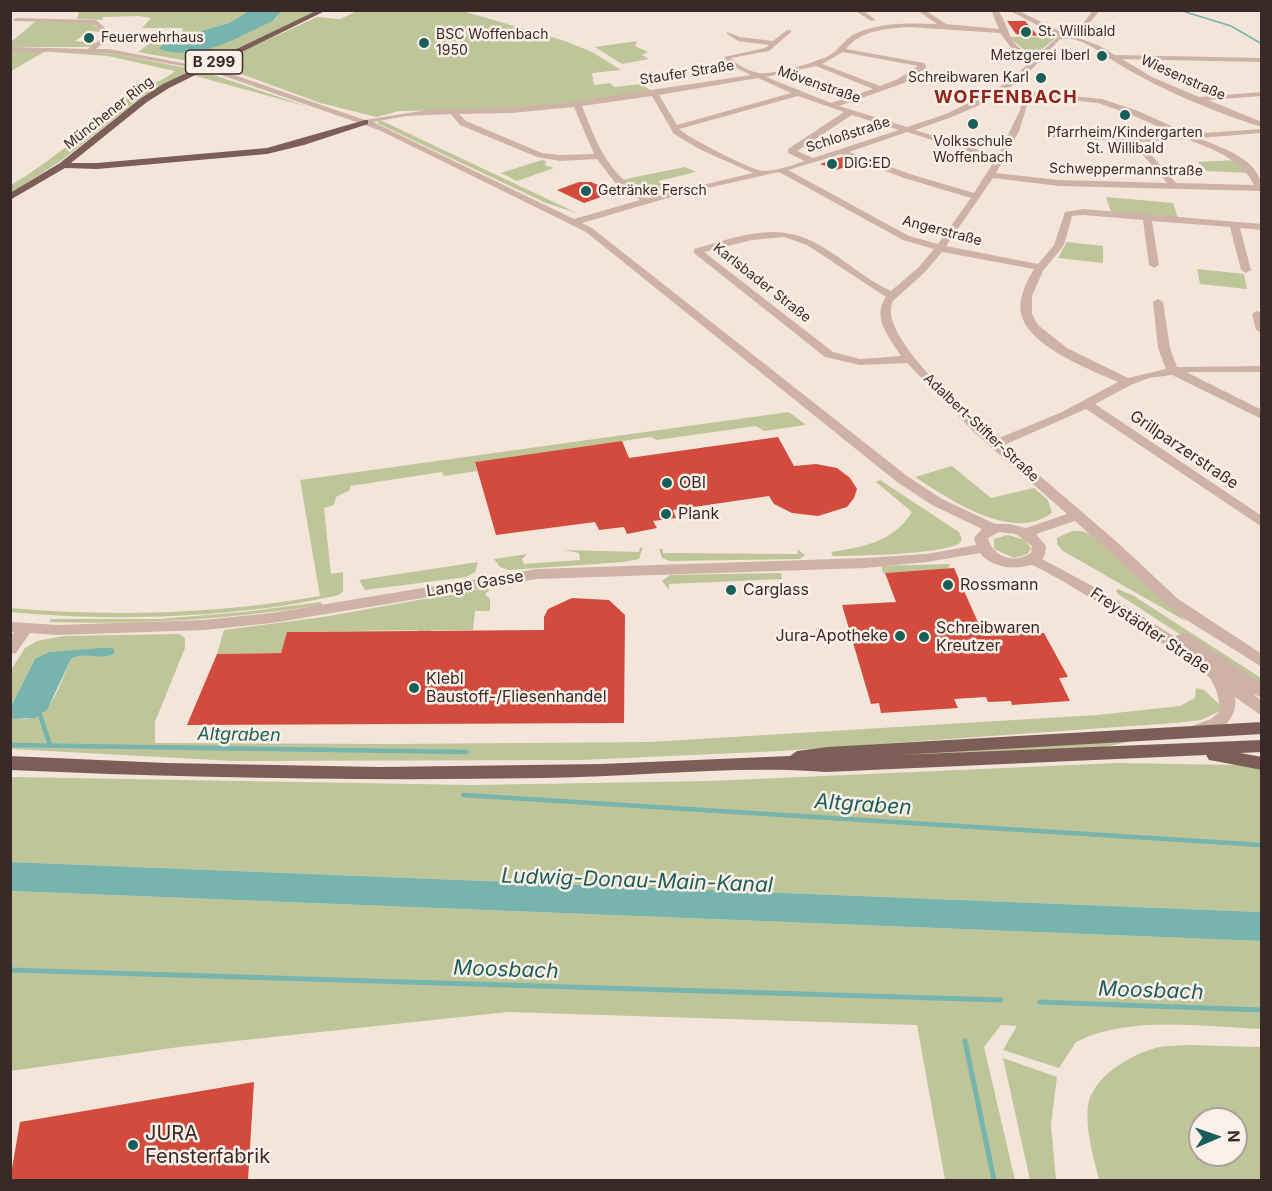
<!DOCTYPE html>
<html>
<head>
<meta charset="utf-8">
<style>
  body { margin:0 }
  #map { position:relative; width:1272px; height:1191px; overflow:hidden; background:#f4e5db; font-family:Inter,sans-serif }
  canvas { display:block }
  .frame { position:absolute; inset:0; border:12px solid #392a27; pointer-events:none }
  .north { position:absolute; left:1188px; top:1107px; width:60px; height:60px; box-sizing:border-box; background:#fbf0e8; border:2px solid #ada19b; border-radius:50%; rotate:88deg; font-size:16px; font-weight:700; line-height:24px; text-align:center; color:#392a27 }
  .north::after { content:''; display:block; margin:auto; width:21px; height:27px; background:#185f59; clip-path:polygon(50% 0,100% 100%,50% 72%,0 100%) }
</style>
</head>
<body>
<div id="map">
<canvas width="1272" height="1191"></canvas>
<div class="frame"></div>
<div class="north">N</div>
</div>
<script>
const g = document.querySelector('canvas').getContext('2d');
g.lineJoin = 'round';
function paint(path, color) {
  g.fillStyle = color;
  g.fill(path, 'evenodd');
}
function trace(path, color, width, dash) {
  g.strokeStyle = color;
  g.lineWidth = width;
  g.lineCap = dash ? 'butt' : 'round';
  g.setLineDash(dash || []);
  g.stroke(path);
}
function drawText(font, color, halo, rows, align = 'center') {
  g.font = font + ' Inter,sans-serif';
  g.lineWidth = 5;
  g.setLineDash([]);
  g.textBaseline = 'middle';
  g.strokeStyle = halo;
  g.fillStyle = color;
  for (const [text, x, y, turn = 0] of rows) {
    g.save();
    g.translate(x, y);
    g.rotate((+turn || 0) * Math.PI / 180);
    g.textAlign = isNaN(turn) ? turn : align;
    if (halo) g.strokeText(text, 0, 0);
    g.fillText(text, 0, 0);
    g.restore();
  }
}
const green = new Path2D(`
  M359 10 463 11 565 41 592 52 621 70 592 73 594 85 610 83 614 87 642 84 651 91 564 104 509 109 399 111 377 117 320 103 236 72 211 66 317 17 340 19Z
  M79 11H249L229 23 165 43 163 50C212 57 233 37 276 19L280 11H317L204 64 138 52 160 36 181 35 183 28H142L151 18 139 16 103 17 102 20 77 19Z
  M36 21H89L102 32 89 31 75 41 98 43 91 47H11V42Z
  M1040 28 1058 36 1035 55H1030L1009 37H1047Z
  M637 41 635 46 648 52 642 55 649 59 622 64 595 47Z
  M11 51H46L11 71Z
  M83 51 115 54 192 69 143 96 62 160 11 193 10 186C55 159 93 124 134 93 146 84 163 82 175 71L108 56 52 52Z
  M202 71 309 107 192 75Z
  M380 120 577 213 546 203 377 123Z
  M542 160 546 161 545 165 554 168 517 181 501 173Z
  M1236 160 1249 173 1207 171 1198 162Z
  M685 167 696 172 658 181 665 188 642 194 621 180Z
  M1106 197 1173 203 1178 218 1111 212Z
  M1067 242 1103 246V263L1058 258Z
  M1197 269 1244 274 1247 289 1200 284Z
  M789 412 806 425 764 431 756 426 657 440 650 437 475 462 477 471 444 476 442 472 350 486V490L336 497 334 505 324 508 331 574 343 572V591L339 595C239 618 113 622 11 612L10 608C114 617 218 614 320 596L300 480Z
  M952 466 991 498 1034 488 1048 500 1052 513C1012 543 949 499 915 477Z
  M880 480 959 532 962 539C960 542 960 544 956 545 937 554 858 556 833 556L831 552C864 547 893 542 912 512L876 482Z
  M1072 531H1082L1091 535 1187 622 1063 551 1057 544V538Z
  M1008 535 1025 540 1031 548 1028 554 1014 558 994 549V539Z
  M643 547 639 559 624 562 509 570 500 567 494 559 527 554 522 559 524 564 580 560 579 553 564 550 639 552 640 548Z
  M659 549H663V553L798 554 797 549 805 555 800 559 670 561 662 558Z
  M478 562 475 572 466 577 365 590 359 580Z
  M950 564 948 569 883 573 881 566Z
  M781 573 782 579 669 584V590L662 581 670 575Z
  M486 588 490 590 485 594 490 599V611H475L473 630H431L430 633 417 634V630L287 632 281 653 217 654 224 630 323 617Z
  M1118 589 1134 596 1261 678V687L1118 594 1116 591Z
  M321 602 322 605C231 619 140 625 49 622L51 619H159L243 612Z
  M179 634 185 638V648L155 722V743L394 744 649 742 1097 715 1180 706 1195 698 1196 688 1204 690 1219 704 1220 711 1201 720 1174 723 781 751 581 760 234 761 11 749V718C50 727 58 688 71 659 83 652 100 656 115 653L113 648 35 659 11 706V670L25 648 37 641 64 636Z
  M1126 739 1128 742 1091 750 882 759 881 755Z
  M1118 763 1235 765 1261 769V912L11 862V777L472 785 710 781Z
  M10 891 1261 941V1029C1203 1027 1130 1015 1076 1042L1059 1068 1003 1050 1017 1026 1001 1025 984 1047 1015 1180H945L917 1025 508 1012 179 1047 11 1071Z
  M1189 1045 1261 1047V1180H1099C1094 1158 1085 1130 1088 1106 1092 1078 1127 1057 1152 1049 1163 1045 1177 1046 1189 1045ZM1200 1119H1236V1155H1200Z
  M1003 1058 1057 1077 1051 1125 1056 1180H1030Z`);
const water = new Path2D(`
  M249 11H280V13L273 21C236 37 201 62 159 49L165 42 229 23Z
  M101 648H113L115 653C101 662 86 650 71 659L47 710 35 718 11 719V706L35 659 49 652Z
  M11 862 1261 912V941L11 891Z`);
const streamFar2 = new Path2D(`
  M1179 10 1231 26 1262 44`);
const streamFar1 = new Path2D(`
  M40 715 50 745
  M10 745 466 752
  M463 795 1262 845`);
const stream = new Path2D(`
  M10 970 1001 1000
  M1040 1002 1262 1010
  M965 1041 994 1180`);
const building = new Path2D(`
  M1007 21H1025L1038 36 1016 34Z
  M842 157 857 163 836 170 820 164Z
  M579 182H591L615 192 584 203 557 190Z
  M778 437 794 466 816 464 837 468 850 478 857 489 854 498 847 507 818 516 792 513 774 504 769 496 673 510 676 518 653 521 657 528 627 534 624 527 599 530 595 522 496 535 475 462 622 441 629 458Z
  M954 568 984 636 1044 633 1068 677 1059 678 1070 701 1012 705 1011 701 988 702 986 697 954 699 958 708 881 713 879 703 871 704 842 605 896 602 885 573Z
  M572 598 609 600 625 615 624 723 187 725 217 654 281 653 287 632 544 630V617L548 609Z
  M254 1082 248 1180H10L20 1122Z`);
const minor = new Path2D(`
  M854 10H862L876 20 871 21Z
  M917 10H925L946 24 999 29 991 10H998C1013 33 1005 44 1036 57L1059 36 1008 10H1017L1065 34 1079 29 1093 10H1100L1083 31 1072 36 1098 45 1115 55 1262 58V62L1122 59 1152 77 1199 97 1262 92V96L1208 100 1262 122V127C1211 111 1154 87 1109 58 1097 50 1076 34 1059 40 1046 54 1032 71 1016 83 987 105 950 118 915 130L998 156 1020 110 1023 96 1015 95 1018 91 1102 99 1138 111 1189 134 1262 129V133L1198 138C1222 148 1262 159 1262 191L1059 186 993 178 946 246 1038 264 1054 245 1065 212 1083 209 1262 224V230L1240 228 1251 270 1246 273 1241 270 1230 227 1152 221 1159 265 1154 268 1149 265 1143 220 1083 215 1072 216 1064 245 1043 271 1032 296V314L1038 325 1067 348 1128 378 1166 369 1158 348 1153 302 1158 299 1163 302 1170 348 1177 367 1262 366V372H1186L1262 410V419L1172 375 1149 378 1131 385 1095 404 1262 516V527L1086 409 1004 445 1117 542 1178 599 1262 654V667L1177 614 1075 521 1036 534 1046 546 1045 555 1042 559 1098 589 1175 637 1182 633 1188 634 1262 684V698L1252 693 1262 701V716L1235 697C1239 720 1214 741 1192 734L1189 730 1192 726 1211 719 1219 712C1221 700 1215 686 1210 678 1201 665 1046 568 1031 565 1030 565 1023 567 1022 567 1007 569 989 565 980 553L927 562 865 568 537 579 272 623 204 630 58 635 30 633 16 653 10 654V637L14 632H10V622L58 625 204 620 272 613 537 569 865 558 927 554 976 545 974 538 982 529 932 505 897 482 586 232 379 130 204 69 211 67 365 120 427 110 511 108 565 103 751 75 730 65 724 57 765 48 769 45 738 41 727 34V32L740 37 773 41 787 30H791V32L769 51 731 58C736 65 751 72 759 73 774 75 818 62 830 55 840 49 845 38 855 34 880 22 910 23 937 24ZM908 27 1000 33 1012 49 1032 60 1013 78 997 89 946 114 907 127 839 106 904 83 927 67 924 63 846 49C861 30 885 29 908 27ZM843 52 918 66 898 79 880 86 822 64ZM816 66 873 89 831 103 766 77ZM758 78 791 93 677 125 659 95ZM652 96 674 134 699 149 753 173 648 198C608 174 598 147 582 106ZM798 96 844 112 788 149V153L805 161C793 165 776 171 763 171 751 170 689 138 679 129ZM1030 96 1098 103 1132 115 1177 135 1134 138 1050 133 1046 135 1050 137 1132 142 1167 183 1059 180 996 173 1019 131ZM574 107 594 154 560 155 542 153 466 121 459 114 511 113ZM451 114 460 125 537 157 560 161 597 159 616 184 640 200 574 219 373 122 406 116ZM852 115 899 130 813 158 797 151ZM907 132 995 160 974 193 910 174 849 152ZM1187 139C1213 150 1241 158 1254 185L1176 183 1140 142ZM841 154 904 178 971 198 938 244 909 236 788 170ZM779 172 903 240 934 249 918 268 891 291C868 281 850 264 829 251 781 218 745 235 694 249V253L825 357 860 365 907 363 974 432 1067 514 1026 528 1009 524H995L942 499 907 476 592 228 582 223 681 194ZM784 237 807 245 886 297C871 318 890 338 901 356L860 359 833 352 704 252 752 240ZM942 252 1034 269C1027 281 1018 298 1021 313 1027 346 1091 370 1118 382L1062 412 997 439C973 418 875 335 893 301L925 272ZM999 532 1016 534 1032 546 1031 553C1015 564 993 558 988 538Z
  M15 18 96 20 113 35 96 49H109L198 66 194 68 109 53 10 51V47L88 49 106 35 92 23 13 21Z
  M1257 311 1262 313V333L1256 330 1252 314Z`);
const major = new Path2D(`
  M318 10H327L169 88 147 102 71 163H97L267 148 365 120H368V124L304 145 267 154 97 169 65 168 10 200V193L60 163 141 98 163 84Z
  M1262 722V734L899 755 1262 740V752L1240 753 1262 757V770L1215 761 1209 760 1206 755 826 772C733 765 639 777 545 778 367 781 189 778 10 770V756L166 763 382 767 601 764 790 756 797 751 827 747Z`);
const minorBridge = new Path2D(`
  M194 66 208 69`);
const markers = [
  [1026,32,6,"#185f59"],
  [89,38,6,"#185f59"],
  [424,43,6,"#185f59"],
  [1102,56,6,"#185f59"],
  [1041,78,6,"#185f59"],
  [1125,115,6,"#185f59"],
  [973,124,6,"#185f59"],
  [832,164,6,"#185f59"],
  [586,191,6,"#185f59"],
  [667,483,6,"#185f59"],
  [666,514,6,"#185f59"],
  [948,585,6,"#185f59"],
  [731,590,6,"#185f59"],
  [900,636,6,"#185f59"],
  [924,637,6,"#185f59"],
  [414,688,6,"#185f59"],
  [133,1145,6,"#185f59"]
];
const farPoinames = [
  ["St. Willibald",1038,32],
  ["BSC Woffenbach",436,35],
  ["1950",436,51],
  ["Feuerwehrhaus",101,38],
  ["Metzgerei Iberl",1090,56,"right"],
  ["Schreibwaren Karl",1029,78,"right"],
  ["Pfarrheim/Kindergarten",1125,133,"center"],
  ["St. Willibald",1125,149,"center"],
  ["Volksschule",973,142,"center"],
  ["Woffenbach",973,158,"center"],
  ["DIG:ED",844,164],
  ["Getränke Fersch",598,191]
];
const farStreetnames = [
  ["Staufer Straße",687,73,-9],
  ["Wiesenstraße",1183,78,24],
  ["Mövenstraße",819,85,19],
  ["Münchener Ring",109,113,-38],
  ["Schloßstraße",848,135,-18],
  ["Schweppermannstraße",1126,170,1],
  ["Angerstraße",942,231,15],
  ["Karlsbader Straße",762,283,38],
  ["Adalbert-Stifter-Straße",981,428,43]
];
const shields = [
  [214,62,57]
];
const shieldNames = [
  ["B 299",214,62]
];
const streetNames = [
  ["Grillparzerstraße",1184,450,34],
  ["Lange Gasse",475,584,-9],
  ["Freystädter Straße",1150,631,34]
];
const poiNames = [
  ["OBI",679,483],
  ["Plank",678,514],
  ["Rossmann",960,585],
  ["Carglass",743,590],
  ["Schreibwaren",936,628],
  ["Kreutzer",936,646],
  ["Jura-Apotheke",888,636,"right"],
  ["Klebl",426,679],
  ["Baustoff-/Fliesenhandel",426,697]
];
const farDistrictnames = [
  ["WOFFENBACH",1006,98]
];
const waterNames = [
  ["Altgraben",239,735,1]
];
const nearPoinames = [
  ["JURA",145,1134],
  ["Fensterfabrik",145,1157]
];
const nearWaternames = [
  ["Altgraben",863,805,4],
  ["Ludwig-Donau-Main-Kanal",637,881,2],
  ["Moosbach",506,970,2],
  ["Moosbach",1151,991,2]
];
paint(green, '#bdc599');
paint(water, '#77b4ae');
trace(streamFar2, '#77b4ae', 1.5);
trace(streamFar1, '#77b4ae', 4.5);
trace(stream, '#77b4ae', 5);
paint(building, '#d24b3c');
paint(minor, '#ceb2a5');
paint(major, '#7c5e57');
trace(minorBridge, '#ceb2a5', 7);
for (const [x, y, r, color] of markers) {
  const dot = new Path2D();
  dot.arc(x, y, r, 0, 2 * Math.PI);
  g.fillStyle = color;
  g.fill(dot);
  trace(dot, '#fbf0e8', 2);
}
drawText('14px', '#392a27', '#fbf0e8', farPoinames, 'left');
drawText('14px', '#392a27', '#fbf0e8', farStreetnames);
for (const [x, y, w] of shields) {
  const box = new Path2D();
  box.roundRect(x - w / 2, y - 12, w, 24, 4.5);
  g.fillStyle = '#fbf0e8';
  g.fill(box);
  trace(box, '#392a27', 1.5);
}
drawText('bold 15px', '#392a27', null, shieldNames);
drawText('16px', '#392a27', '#fbf0e8', streetNames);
drawText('16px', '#392a27', '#fbf0e8', poiNames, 'left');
g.letterSpacing = '1.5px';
drawText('bold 18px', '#902418', '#fbf0e8', farDistrictnames);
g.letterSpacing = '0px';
drawText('italic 18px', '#185f59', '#fbf0e8', waterNames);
drawText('20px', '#392a27', '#fbf0e8', nearPoinames, 'left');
drawText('italic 21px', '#185f59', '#fbf0e8', nearWaternames);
</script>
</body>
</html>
